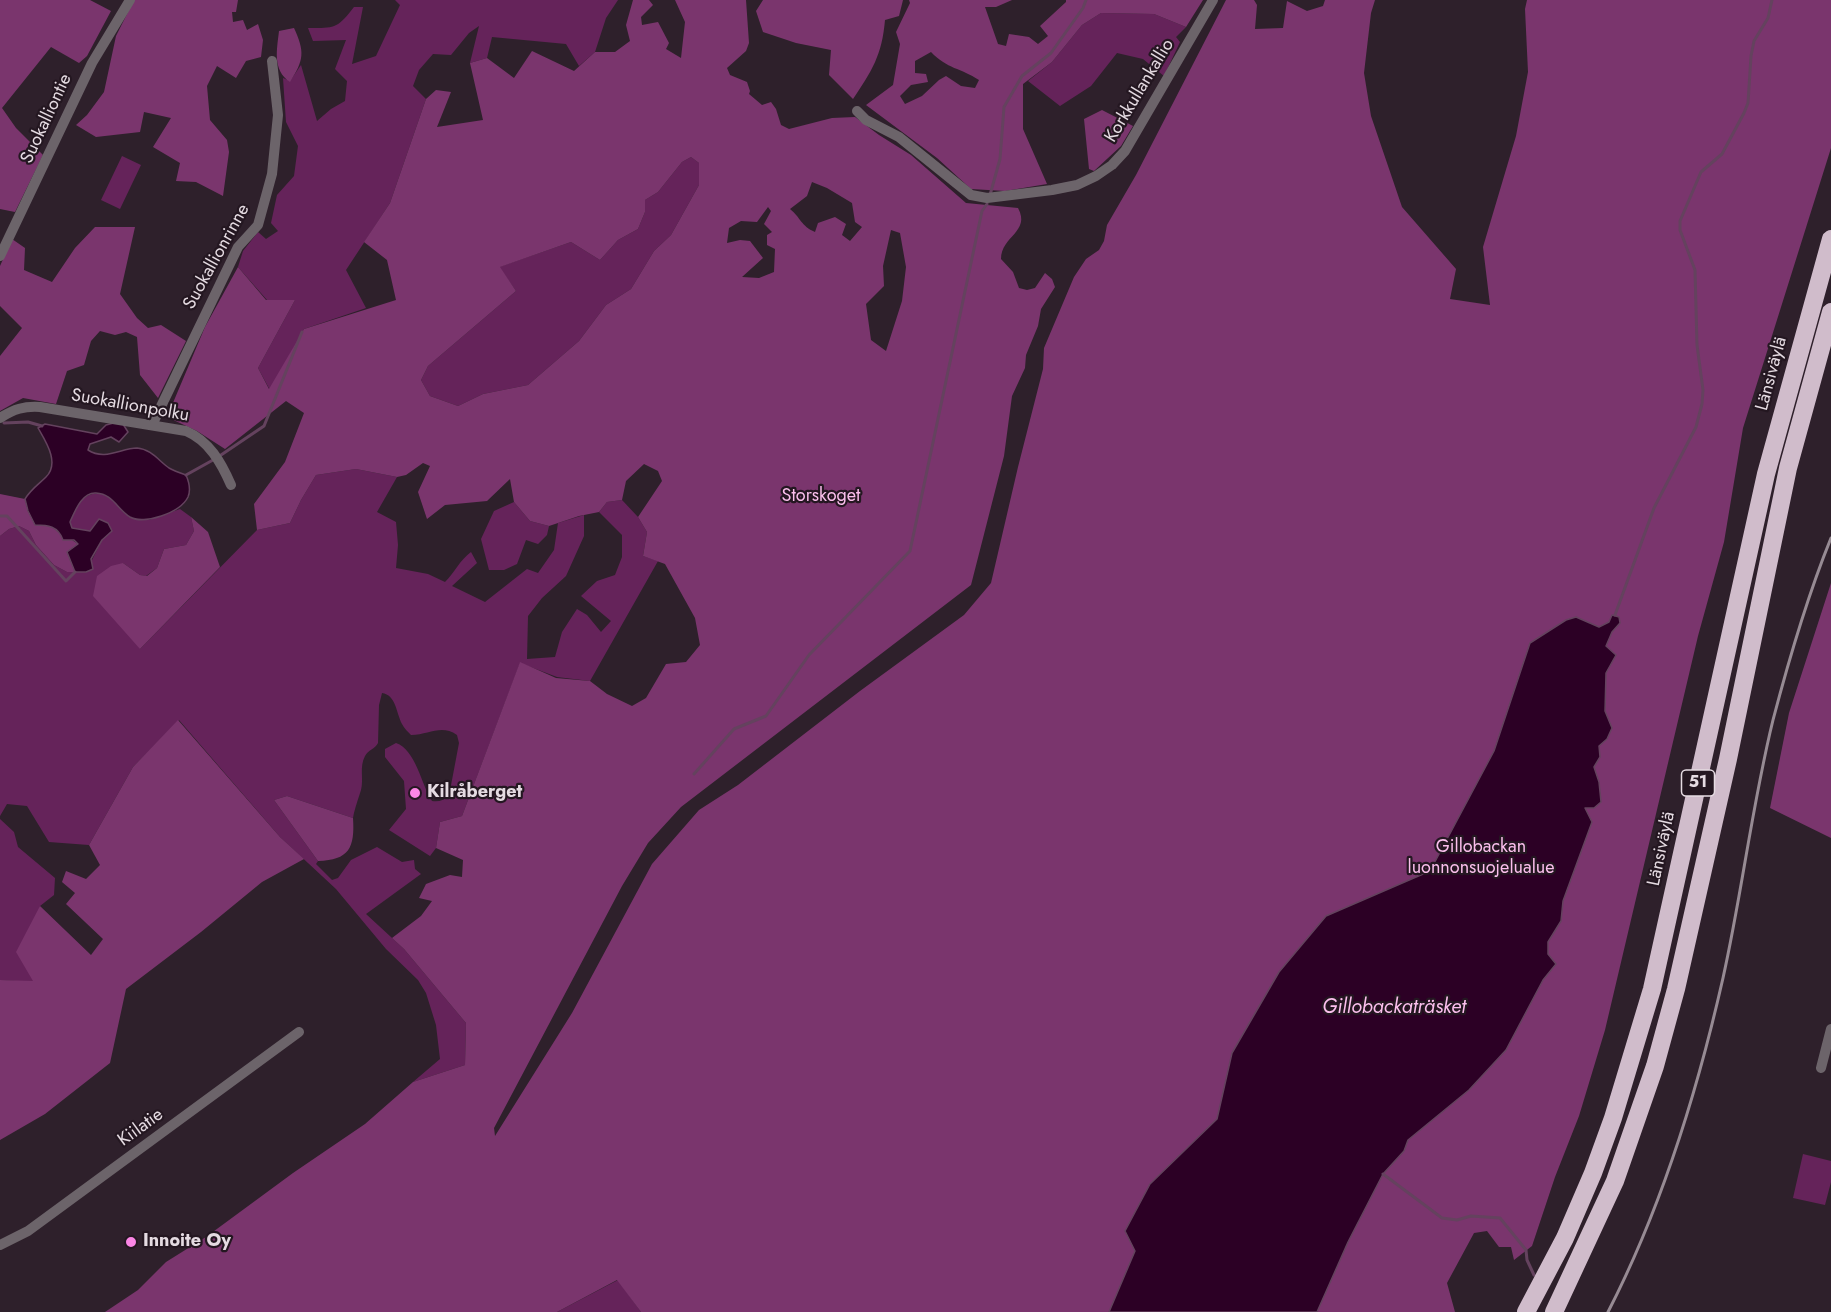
<!DOCTYPE html>
<html>
<head>
<meta charset="utf-8">
<style>
  body { margin:0 }
  canvas { display:block; background:#2e202b }
</style>
</head>
<body>
<canvas width="1831" height="1312"></canvas>
<script>
const g = document.querySelector('canvas').getContext('2d');
g.lineJoin = 'round';
function paint(path, color) {
  g.fillStyle = color;
  g.fill(path, 'evenodd');
}
function trace(path, color, width, dash) {
  g.strokeStyle = color;
  g.lineWidth = width;
  g.lineCap = dash ? 'butt' : 'round';
  g.setLineDash(dash || []);
  g.stroke(path);
}
function drawText(font, color, halo, rows, align = 'center') {
  g.font = font + ' Jost,sans-serif';
  g.lineWidth = 4.5;
  g.setLineDash([]);
  g.textBaseline = 'middle';
  g.strokeStyle = halo;
  g.fillStyle = color;
  for (const [text, x, y, turn = 0] of rows) {
    g.save();
    g.translate(x, y);
    g.rotate((+turn || 0) * Math.PI / 180);
    g.textAlign = isNaN(turn) ? turn : align;
    if (halo) g.strokeText(text, 0, 0);
    g.fillText(text, 0, 0);
    g.restore();
  }
}
const green = new Path2D(`
  M395 0H618L606 18 595 52 579 66 566 44 492 37 487 58 470 63 479 26 469 33 451 55 433 54 419 70 413 86 426 99 390 203 346 270 366 308 304 329 270 390 258 368 295 300H267L238 267 243 251 258 232 266 239 278 231 271 223 277 195 294 176 298 146 286 122 283 78 290 81 301 65 317 121 331 109 345 101 347 81 335 69 346 40 313 41 308 28C335 28 337 29 354 7H363L352 64 376 56 400 5Z
  M1101 13 1154 14 1186 27 1176 37 1180 42 1164 76 1143 59 1117 53 1091 86 1060 106 1028 81 1052 62 1082 25Z
  M122 156 141 165 120 209 101 200Z
  M691 157 699 163V185L671 235 654 251 631 289 606 305 579 341 528 385 483 394 458 406 430 396 421 380 428 366 516 291 499 267 571 242 600 260 618 240 638 229 645 212V200L658 192 682 162Z
  M356 469 397 477 377 512 396 522 398 545 396 568 428 574 445 582C455 572 460 560 471 552L477 563 452 586 485 602 527 569 538 573 554 550 558 523 584 515V536L566 576 542 598 528 616 527 659 555 657 562 632 577 609 587 615 601 632 611 621 581 596 597 581 615 575 622 557V535L599 512 607 502 622 500 638 517 647 532 643 556 658 561 590 681 557 677 520 663 462 816 440 822 436 848 430 856 389 830 406 809 404 781 385 757V749L396 743C416 750 421 784 432 801 439 802 445 800 449 796L459 743 457 735C441 724 429 735 411 735 408 732 404 728 402 724 396 712 396 695 382 693L379 705 378 743C375 749 368 750 365 756 359 767 364 779 361 790 358 800 355 807 353 818L287 796 274 800 318 861 316 864 332 880 338 878 351 860 377 847 402 862 414 860 415 869 421 874 366 914 404 949 466 1023 465 1065 413 1082 440 1059 436 1025 426 993 418 980 386 949 336 889 280 837 179 720 133 767 89 845 49 842 27 806 7 804 0 816V536L9 529 19 526 29 531 36 545 54 565 67 572H86L102 540 90 531 72 529 70 522C77 505 86 487 107 496 112 498 114 503 118 506 127 512 140 515 149 520L180 509 191 517 194 531 186 545 164 549 157 568 146 576 140 575 123 563 140 649 257 530 290 523 301 500 316 475Z
  M514 502 530 521 549 526 547 535 538 544 526 540 517 564 504 570H489L481 539 494 511Z
  M0 819 14 832 18 847 55 878 54 895 40 906 33 982 0 980Z
  M1803 1154 1831 1161V1182L1825 1205 1793 1198Z
  M618 1280 641 1312H557Z`);
const forest = new Path2D(`
  M0 0H90L111 11 87 56 79 63 51 47 2 108 16 128 43 155 15 212 0 209Z
  M134 0H238L236 12H232L233 22 243 20 247 30 258 24 263 40 261 57 246 61 236 78 217 66 207 86 210 120 227 140 229 152 223 196 196 182 176 181 180 163 153 147 171 118 144 112 140 132 96 137 76 125 87 115 104 92 116 36Z
  M633 0H649L653 5 641 17 642 25 658 22 669 43 666 49 681 58 685 22 675 0H746L749 43 746 51 727 68 730 75 747 82 750 91 749 94 762 105 771 102 776 109 781 125 789 129 832 118 855 117 879 135 911 155 966 203 1018 208C1031 232 1001 236 1001 259L1013 272 1019 288 1027 290 1035 288 1045 273 1052 279 1055 287 1041 309 1038 326 1026 355 1025 368 1012 396 1004 456 971 585 681 807 648 843 622 886 494 1128 495 1136 572 1013 652 864 699 810 738 785 860 691 964 615 991 583 1018 467 1043 369 1044 348 1074 277 1086 259 1099 250 1104 241 1107 225 1136 175 1226 0H1254L1257 5 1255 29 1283 28 1287 1 1307 11 1323 6 1325 0H1375L1371 13 1364 73 1371 116 1402 207 1456 269 1450 299 1490 305 1483 247 1516 136 1528 72 1525 9 1527 0H1831V148L1743 428 1724 542 1698 636 1605 1030 1579 1116 1555 1177 1532 1246 1514 1260 1511 1247H1499L1487 1231 1474 1233 1447 1283 1455 1312H641L617 1280 557 1312H105L138 1290 166 1262 206 1237 293 1173 365 1124 413 1082 465 1065 466 1023 404 949 392 938 421 916 432 901 419 898 426 884 450 875 462 877 463 860 436 848 440 822 462 816 520 662 556 678 590 681 607 694 632 706 646 698 666 664 686 662 700 645 695 618 665 564 643 556 647 532 638 517 662 481 658 471 644 464 626 481 622 500 607 502 599 512 579 516 549 526 530 521 514 502 510 479 487 501 445 505 427 519 418 492 430 466 423 463 406 475 397 477 356 469 316 475 301 500 290 523 257 530 254 504 285 462 304 413 286 401 225 449 197 431 167 417 205 327 238 267 266 300H295L258 368 269 389 304 329 396 300 387 260 364 242 390 203 426 99 436 90 451 92 437 127 483 120 470 63 487 58 514 78 532 51 574 71 595 52H615L630 41 626 25ZM691 157 699 163V185L671 235 654 251 631 289 606 305 579 341 528 385 483 394 458 406 430 396 421 380 428 366 516 291 500 267 571 242 600 260 618 240 638 229 645 212V200L658 192 682 162ZM812 182 827 188 852 203 855 222 862 227 850 241 842 235 846 224 835 217 818 223 815 232C801 226 801 218 790 209L807 196ZM768 207 771 211 764 224 772 232 767 235V245L775 249 774 272 759 278 742 277 763 258 750 241 740 240 727 243 729 228 741 221 757 222ZM891 230 900 233 906 267 902 301 886 351 871 340 866 304 884 286 883 266Z
  M763 0H903L899 16 885 20C882 55 872 71 853 99L829 75 831 50 796 43 763 32 756 11Z
  M909 0H1012L996 7H985L998 44 1006 46 1009 34 1029 37 1038 44 1048 36 1040 26 1066 2V0H1203L1186 27 1154 14 1101 13 1082 25 1052 62 1023 84V129L1047 184 1005 191 971 189 937 158 866 105 893 85 900 44 896 32 910 3ZM931 52C947 69 961 68 979 80L975 88 961 86 946 76 939 80 922 96 905 104 900 96 911 85 928 82 926 74 915 73V61Z
  M294 28C305 52 304 60 290 82 272 70 277 49 279 31Z
  M1102 110 1133 126 1121 146 1094 171 1089 169 1084 119Z
  M95 227H135L120 294 137 318 148 328 161 325 186 341 158 398 140 375 137 337 126 332 115 335 100 331 91 341 84 365 67 371 56 404 23 398 0 411V356L22 328 0 306V266L12 239 25 248 24 270 52 282 75 248Z
  M0 494 25 499 28 511 78 544 67 552 75 572H67L54 565 36 545 29 531 19 526 9 529 0 536Z
  M191 517 208 532 220 567 140 649 93 596 97 576 111 566 123 563 140 575 147 576 157 568 164 549 186 545 194 531Z
  M1831 583V838L1770 808 1789 713Z
  M178 720 280 837 304 859 262 882 201 932 126 989 110 1063 45 1114 0 1140V980L33 981 16 952 40 906 91 955 103 939 66 904 75 893 62 882 66 871 86 879 100 865 89 845 133 767Z
  M287 796 353 818C355 848 349 860 318 861L274 800Z`);
const water = new Path2D(`
  M121 421 128 432 119 442 111 437 90 444 88 450C105 461 121 448 137 448 151 449 159 461 169 468 174 471 180 473 186 475 189 482 191 490 188 497 180 513 144 525 130 517 117 509 113 494 96 493 82 492 75 511 70 522L72 528 90 531 99 519 108 523 112 531 102 540 91 559 93 569 86 572H75L67 552 78 544 74 540H63C58 526 48 525 35 525L28 511 25 499C31 489 38 485 46 477 60 463 46 442 38 428L45 424 97 434 106 425Z
  M1612 615 1619 617 1620 623 1612 632 1606 646 1616 655 1606 673 1605 711 1612 728 1607 739 1599 746 1600 757 1594 767 1599 782 1601 802 1594 808H1585L1592 822 1563 901 1561 921 1548 942V954L1556 964 1543 980 1506 1050 1469 1090 1408 1140 1404 1151 1383 1174 1348 1242 1317 1312H1109L1135 1251 1125 1231 1150 1184 1217 1119 1232 1053 1279 972 1326 916 1430 871 1494 751 1530 643 1566 620 1576 617 1599 627 1609 622Z`);
const stream = new Path2D(`
  M990 195 1000 159 1004 107 1022 76 1051 53 1083 8 1086 0
  M4 423 28 422 42 426
  M221 455 264 426 302 332
  M186 475 213 460
  M0 516H7L66 581 75 572
  M1615 615 1654 508 1696 427 1702 404 1703 390 1697 345 1695 270 1680 230V221L1701 172 1722 154 1744 113 1748 103 1751 56 1754 41 1768 18 1772 0
  M694 774 734 729 766 716 809 655 910 551 982 211 987 204
  M1383 1174 1442 1218 1457 1220 1471 1216 1500 1218 1526 1250 1527 1260 1534 1275`);
const street = new Path2D(`
  M857 111 866 120 899 137 971 195 987 198 1052 190 1077 185 1096 176 1112 165 1125 151 1213 0
  M0 256 92 63 130 0
  M0 418C14 409 24 406 40 407L186 431C209 441 221 462 231 485
  M152 425 238 247 258 225 272 174 278 115 272 61
  M1821 1068 1831 1029
  M0 1245 28 1231 299 1032`);
const highway = new Path2D(`
  M1526 1312 1565 1238 1593 1173 1613 1118 1652 989 1766 474 1831 239
  M1554 1312 1615 1181 1655 1066 1676 989 1728 759 1788 468 1831 312`);
const rail = new Path2D(`
  M1608 1312C1662 1207 1697 1093 1723 978 1742 893 1752 805 1773 720 1789 659 1807 597 1831 538`);
const markers = [
  [415,793,6,"#fb86e5"],
  [131,1242,6,"#fb86e5"]
];
const shields = [
  [1698,783,33]
];
const shieldNames = [
  ["51",1698,783]
];
const streetNames = [
  ["Korkkullankallio",1140,91,-59],
  ["Suokalliontie",47,119,-65],
  ["Suokallionrinne",217,257,-61],
  ["Länsiväylä",1772,374,-75],
  ["Suokallionpolku",130,406,10],
  ["Länsiväylä",1662,849,-78],
  ["Kiilatie",141,1128,-36]
];
const parkNames = [
  ["Storskoget",821,497],
  ["Gillobackan",1481,848],
  ["luonnonsuojelualue",1481,869]
];
const poiNames = [
  ["Kilråberget",427,793],
  ["Innoite Oy",143,1242]
];
const waterNames = [
  ["Gillobackaträsket",1394,1008]
];
paint(green, '#65235a');
paint(forest, '#7a356d');
paint(water, '#2c0025');
trace(water, '#64425e', 1.5);
trace(stream, '#64425e', 3);
trace(street, '#6c646a', 10);
trace(highway, '#d0bccb', 18);
trace(rail, '#978b94', 3);
for (const [x, y, r, color] of markers) {
  const dot = new Path2D();
  dot.arc(x, y, r, 0, 2 * Math.PI);
  g.fillStyle = color;
  g.fill(dot);
  trace(dot, '#241721', 2);
}
for (const [x, y, w] of shields) {
  const box = new Path2D();
  box.roundRect(x - w / 2, y - 13, w, 26, 4.5);
  g.fillStyle = '#241721';
  g.fill(box);
  trace(box, '#e5dbe2', 1.5);
}
drawText('bold 16px', '#e5dbe2', null, shieldNames);
drawText('18px', '#e5dbe2', '#241721', streetNames);
drawText('18px', '#fbbfed', '#241721', parkNames);
drawText('bold 18px', '#e5dbe2', '#241721', poiNames, 'left');
drawText('italic 20px', '#fbbfed', '#241721', waterNames);
</script>
</body>
</html>
